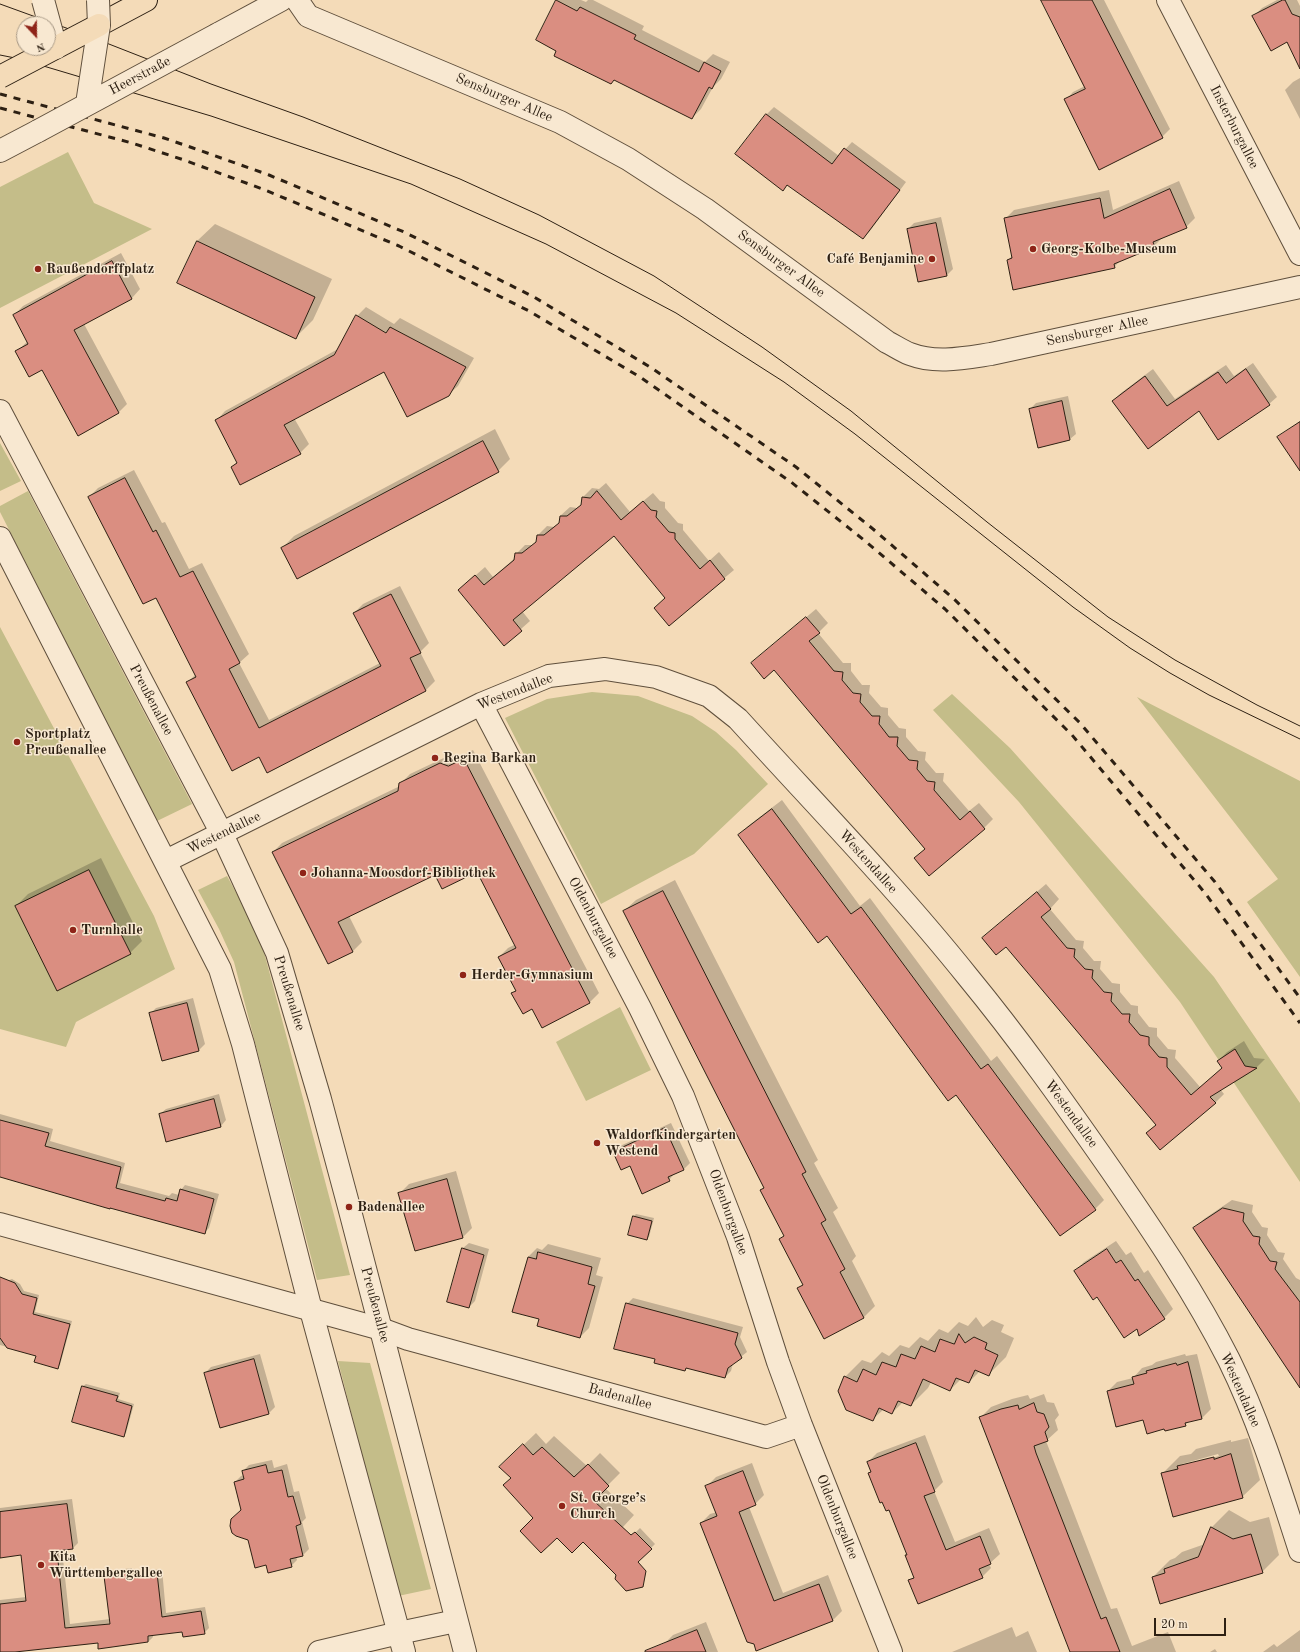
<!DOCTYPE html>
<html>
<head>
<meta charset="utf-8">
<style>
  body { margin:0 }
  #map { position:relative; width:1300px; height:1652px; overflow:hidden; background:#f4dbb8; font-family:"Old Standard TT",serif }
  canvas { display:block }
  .north { position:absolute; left:16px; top:16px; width:40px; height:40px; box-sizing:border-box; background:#f8e8d1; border:1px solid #a79885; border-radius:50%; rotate:158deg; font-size:11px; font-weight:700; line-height:16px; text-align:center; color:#2d2013 }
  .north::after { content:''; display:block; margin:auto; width:14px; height:18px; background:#8f2418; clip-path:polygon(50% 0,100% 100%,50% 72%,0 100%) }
  .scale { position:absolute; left:1154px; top:1618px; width:72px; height:18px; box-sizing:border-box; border:2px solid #2d2013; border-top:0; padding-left:5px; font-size:12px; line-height:14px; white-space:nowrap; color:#2d2013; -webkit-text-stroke:3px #f8e8d1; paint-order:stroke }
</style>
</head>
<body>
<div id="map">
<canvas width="1300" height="1652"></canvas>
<div class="north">N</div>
<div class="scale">20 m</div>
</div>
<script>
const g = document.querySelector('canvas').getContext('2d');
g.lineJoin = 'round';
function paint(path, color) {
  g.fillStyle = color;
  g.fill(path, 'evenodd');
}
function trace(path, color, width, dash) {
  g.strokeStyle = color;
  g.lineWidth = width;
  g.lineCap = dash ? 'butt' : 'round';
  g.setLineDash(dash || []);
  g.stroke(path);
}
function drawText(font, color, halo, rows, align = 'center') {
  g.font = font + ' "Old Standard TT",serif';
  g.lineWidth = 3;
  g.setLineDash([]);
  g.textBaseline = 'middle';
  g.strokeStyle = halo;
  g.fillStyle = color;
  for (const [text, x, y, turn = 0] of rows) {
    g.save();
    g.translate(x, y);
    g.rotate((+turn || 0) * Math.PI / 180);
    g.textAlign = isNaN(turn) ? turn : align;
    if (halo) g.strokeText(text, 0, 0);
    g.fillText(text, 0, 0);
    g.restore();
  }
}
const green = new Path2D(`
  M68 152 94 203 152 229 0 308V187Z
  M0 443 21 481 0 491Z
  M28 491 192 804 157 821 0 512V506Z
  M0 627 154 916 175 969 76 1022 66 1047 0 1029Z
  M592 692 638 696 692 716 716 732 736 750 768 784 694 854 601 904 505 718 547 699Z
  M952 694 1010 748 1214 977 1300 1103V1182L1180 1002 1019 802 933 710Z
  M1137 697 1300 781V977L1247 902 1278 879Z
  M227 876 249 916 264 952 350 1275 317 1280 234 962 219 929 198 890Z
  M620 1007 651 1070 586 1101 556 1042Z
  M338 1361 370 1363 431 1589 398 1596Z`);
const shadow = new Path2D(`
  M558 0H581L586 2 588 0H593L644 26 642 30 705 62 713 54 730 62 721 79 713 87 701 109 692 118 558 50Z
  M1048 0H1104L1170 129 1162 137 1066 100 1073 92 1085 86Z
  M1277 0H1297L1300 6V66L1287 41 1254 16 1262 8Z
  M1300 78V119L1285 90 1293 82Z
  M774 107 839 156 852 142 906 182 870 231 863 238 766 115Z
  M1179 181 1195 218 1186 227 1163 237 1154 246 1121 260 1114 267 1008 260 1013 255 1005 219 1014 210 1109 190 1113 210Z
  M941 217 953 269 947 275 908 229 914 223Z
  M215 224 332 279 313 320 295 338 197 241Z
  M121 253 140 289 132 298 84 324 127 404 118 413 42 368 17 351 28 341 14 315 23 306Z
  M366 307 394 324 400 318 474 358 458 386 448 395 384 371 294 418 309 444 300 453 232 467 238 461 217 420 225 411 338 349 357 316Z
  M1253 363 1277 397 1269 404 1199 410 1113 401 1121 393 1153 369 1175 399 1226 365 1234 376Z
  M1068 396 1076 434 1070 439 1030 409 1036 403Z
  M1300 421V469L1278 438Z
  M495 429 510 459 498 471 298 577 282 548 294 536Z
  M134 470 162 523 165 522 189 569 202 563 249 654 239 663 269 720 380 663 354 613 363 604 400 586 429 643 420 652 435 681 426 690 267 771 259 756 187 683 196 674 156 596 89 497 98 488Z
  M606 483 630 512 653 493 660 501 665 502V508L678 523 683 524V530L709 561 719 552 734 570 669 624 666 598 614 535 522 611 530 621 504 644 459 590 485 567 493 577 515 558 516 554 525 545H532L537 541 538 535 547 526 554 527 560 522V516L570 507 577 508 582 504 583 497 592 488 599 489Z
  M816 609 828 623 818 633 843 663H851V671L862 685H870L869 693 881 707 888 708V715L899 728 906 729V737L918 751 926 752 925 760 936 773H944L943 781 969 811 979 803 993 819 984 828 915 858 925 849 774 669 752 663Z
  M473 750 599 993 590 1002 543 1027 533 1008 513 994 516 990 499 957 508 948 516 944 477 871 436 874 349 916 362 942 353 951 329 963 273 852 282 843 400 786V784L410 774 450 755 458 758Z
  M782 800 860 906 870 898 991 1061 997 1056 1104 1200 1095 1209 1061 1235 956 1094 827 934 739 835 748 826Z
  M101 858 142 941 130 953 16 906 28 894Z
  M675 880 818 1160 814 1163 838 1208 833 1212 856 1256 852 1261 875 1306 863 1318 799 1288 804 1283 781 1239 785 1235 762 1190 764 1187 624 911 636 900Z
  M1046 884 1059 899 1050 909 1076 940 1084 941 1083 948 1094 961H1101L1100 969 1112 983 1120 984V992L1131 1005 1138 1006V1013L1149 1027 1157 1028V1036L1168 1049 1176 1050 1175 1058 1200 1087 1223 1068 1218 1061 1227 1052 1244 1041 1254 1058 1265 1059 1257 1067 1220 1089 1224 1094 1215 1103 1147 1133 1157 1124 1006 946 983 938Z
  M193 998 205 1044 199 1050 163 1060 150 1014 156 1008Z
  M219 1094 226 1120 221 1126 160 1114 166 1109Z
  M0 1114 53 1129 50 1141 125 1163 120 1183 169 1196 172 1193 179 1195 181 1190 185 1185 219 1194 209 1228 204 1233 0 1176Z
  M671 1123 690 1163 684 1169 675 1173 669 1180 630 1165 614 1152 620 1146Z
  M456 1171 472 1228 463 1237 415 1250 400 1193 409 1184Z
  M1232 1200 1253 1205 1252 1212 1262 1227 1268 1228 1267 1235 1278 1252 1285 1253 1283 1259 1296 1278 1300 1280V1387L1195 1228 1204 1219Z
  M636 1214 654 1218 649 1237 646 1239 634 1216Z
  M1116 1241 1126 1255 1131 1252 1144 1273 1148 1270 1173 1309 1164 1318 1139 1334 1138 1327 1097 1296 1075 1271 1084 1262Z
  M469 1243 489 1249 475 1301 469 1307 463 1248Z
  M548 1244 601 1258 596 1275 603 1277 589 1328 580 1337 540 1319 528 1257 537 1248 542 1250Z
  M12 1279 20 1284 24 1291 39 1295 35 1312 72 1321 60 1365 58 1367 37 1355 0 1345V1284Z
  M633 1298 743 1327 740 1337 747 1352 733 1363 731 1371 725 1377 687 1367 684 1370 627 1304Z
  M976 1317 983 1327 992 1320 1004 1325 1001 1332 1014 1338 1006 1357 988 1375 980 1371 969 1382 961 1379 950 1390 931 1382 928 1388 911 1405 903 1402 892 1413 884 1409 872 1420 845 1377 862 1360 871 1363 882 1352 889 1356 900 1345 909 1348 920 1337 928 1341 939 1329 948 1333 959 1322 968 1326Z
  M260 1354 275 1407 269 1413 220 1427 205 1373 211 1367Z
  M1185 1354 1186 1356 1197 1354 1211 1409 1202 1418 1189 1421 1185 1425 1165 1427 1144 1419 1108 1391 1117 1382 1133 1378 1142 1368 1152 1365 1156 1362Z
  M86 1384 120 1393 118 1399 134 1404 126 1433 124 1435 73 1421 83 1386Z
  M1044 1394 1047 1402 1054 1403 1059 1415 1055 1420 1058 1430 1046 1441 1111 1609 1117 1608 1132 1646 1168 1632 1176 1652H1071L980 1418 991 1407 1012 1399 1028 1395 1030 1399Z
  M536 1433 546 1444 554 1436 587 1466 600 1453 620 1473 605 1488 634 1515 623 1527 583 1541 557 1537 534 1518 512 1478 513 1455Z
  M925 1435 943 1482 934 1491 955 1542 989 1528 1000 1554 989 1564 991 1568 982 1577 909 1581 915 1576 906 1556 908 1554 890 1509 869 1473 871 1471 868 1462 877 1453Z
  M1248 1438 1260 1480 1242 1497 1162 1474 1180 1456 1191 1454 1196 1449 1231 1440V1442ZM1218 1454 1219 1456 1179 1467 1182 1464Z
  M272 1460 274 1468 287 1464 294 1492 299 1491 306 1518 302 1522 309 1549 303 1555 296 1556 297 1560 291 1566 266 1564 242 1510 235 1482 241 1476 244 1475 243 1471 249 1465Z
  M752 1463 764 1495 755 1504 749 1507 783 1593 828 1575 842 1611 833 1620 757 1650 701 1523 710 1514 717 1512 707 1486 716 1477Z
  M72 1499 78 1543 73 1548 62 1549 70 1624 110 1619 105 1576 110 1571 132 1568V1572L162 1569 166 1613 205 1607 209 1628 204 1633 183 1631 153 1635V1637L148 1642H99L0 1652V1600L26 1597 22 1554 0 1557V1508Z
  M1229 1510 1250 1522 1269 1517 1279 1555 1262 1572 1153 1577 1170 1560 1175 1558 1182 1552 1205 1544 1212 1527Z
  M640 1528 655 1544 633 1566 624 1544Z
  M706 1622 718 1652H667L664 1644 673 1635Z
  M1012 1627 1016 1637 1028 1631 1037 1652H952Z
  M1300 1630V1652H1263L1274 1644 1277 1647Z
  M1215 1649 1217 1652H1210Z`);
const building = new Path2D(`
  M556 0 577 11 580 7 636 35 634 39 699 72 704 62 721 71 712 89 709 87 692 119 614 80 611 84 554 56 556 51 536 40Z
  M1041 0H1092L1163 138 1099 170 1064 99 1085 89Z
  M1283 0H1285L1292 14 1300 17V69L1287 42 1271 51 1252 16Z
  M766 114 832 164 844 148 900 190 863 239 787 185 783 191 735 154Z
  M1170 189 1187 228 1153 242 1155 247 1114 264 1115 268 1013 290 1007 260 1012 258 1004 218 1100 198 1104 218Z
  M936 223 947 276 918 282 907 229Z
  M197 241 315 297 296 339 177 283Z
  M112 261 132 299 74 330 119 413 78 436 42 370 29 377 15 351 28 344 13 315Z
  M356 315 386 333 390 327 466 367 449 396 407 417 384 372 284 425 301 454 240 485 231 467 237 463 215 420 334 355Z
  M1246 369 1270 405 1218 440 1199 411 1148 449 1112 401 1145 376 1167 406 1218 372 1226 383Z
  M1062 401 1070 440 1038 448 1029 409Z
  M1300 422V471L1277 437Z
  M483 441 499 472 297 579 281 548Z
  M125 478 153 532 156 530 180 577 193 571 240 663 229 669 259 728 381 666 353 613 391 594 421 653 410 658 426 691 267 773 259 757 232 771 186 682 196 677 156 598 143 604 88 497Z
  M597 491 621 520 643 501 651 510 657 511 656 517 669 532 675 533V539L700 569 710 560 725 579 669 626 654 608 665 598 614 536 513 620 522 631 504 646 458 590 475 575 484 585 514 560 515 553H522L536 542 537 535H544L559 523 560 516H567L581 505 582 497 590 498Z
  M806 617 820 633 809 641 834 671 843 672 842 680 853 693 861 694 860 702 872 716H880L879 724 889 737H898L897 746 909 760 918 761 917 769 927 781 935 782 934 790 960 820 970 811 985 829 929 876 914 858 925 849 774 670 764 679 751 663Z
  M464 759 590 1003 542 1028 532 1009 523 1014 511 993 516 991 498 957 516 948 477 872 442 889 435 875 338 922 353 952 328 964 272 852 398 791 399 783 440 763 448 766Z
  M772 809 851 914 861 907 981 1069 988 1064 1096 1210 1060 1236 956 1095 948 1101 827 936 818 943 738 835Z
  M89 870 131 954 57 991 15 906Z
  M663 891 806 1172 802 1174 826 1220 821 1223 845 1269 840 1272 864 1318 824 1339 797 1288 803 1285 779 1239 784 1236 760 1190 764 1188 623 911Z
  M1037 892 1051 909 1041 917 1067 948 1075 949 1074 957 1085 969 1093 970 1092 978 1104 992 1112 993 1111 1001 1122 1014H1130L1129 1022 1140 1035 1149 1037V1045L1159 1057 1167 1058V1067L1191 1095 1222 1068 1217 1061 1235 1049 1245 1066 1257 1068 1210 1097 1216 1103 1160 1150 1146 1133 1156 1125 1006 947 996 955 982 938Z
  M187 1003 199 1051 162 1061 149 1013Z
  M214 1099 221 1127 166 1142 159 1114Z
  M0 1120 49 1133 45 1146 121 1167 116 1188 165 1201 166 1198 177 1201 180 1189 214 1199 205 1234 110 1208V1209L0 1177Z
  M665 1128 684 1170 668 1177 670 1181 642 1194 630 1166 621 1170 613 1152Z
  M447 1179 463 1238 415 1251 398 1193Z
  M1223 1208 1244 1213 1243 1221 1253 1236 1260 1237 1259 1244 1270 1261 1277 1262 1275 1269 1300 1302V1388L1193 1228Z
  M633 1216 652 1221 647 1240 628 1235Z
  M462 1248 484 1255 469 1308 447 1302Z
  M1107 1249 1116 1263 1121 1260 1135 1281 1138 1279 1165 1319 1139 1336 1137 1329 1124 1338 1097 1297 1093 1300 1074 1271Z
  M538 1252 592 1267 588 1284 595 1286 580 1338 537 1326 539 1319 512 1312 528 1257 536 1259Z
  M0 1277 15 1283 22 1294 37 1298 33 1314 70 1324 58 1369 34 1362 36 1356 7 1348 0 1338Z
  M626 1303 738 1333 735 1344 742 1358 728 1368 725 1378 686 1368 685 1371 654 1363 655 1359 614 1349Z
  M959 1334 965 1343 974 1337 987 1343 985 1349 998 1355 989 1376 975 1370 969 1383 956 1378 950 1391 923 1379 911 1406 898 1401 892 1414 879 1408 873 1421 846 1410 838 1391 844 1376 857 1382 863 1369 876 1375 882 1362 896 1367 901 1354 915 1359 921 1346 935 1352 940 1339 954 1344Z
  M254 1359 269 1414 220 1428 204 1373Z
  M1188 1362 1202 1419 1185 1423 1186 1426 1165 1431 1164 1429 1147 1434 1143 1420 1116 1427 1107 1391 1134 1384 1132 1377 1147 1373 1146 1371 1176 1363 1177 1365Z
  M82 1386 118 1396 116 1401 132 1406 124 1437 72 1422Z
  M1034 1403 1037 1412 1044 1414 1049 1427 1045 1432 1048 1441 1034 1446 1036 1453 1101 1619 1106 1617 1120 1652H1070L979 1417 1001 1409 1018 1405 1019 1409Z
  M916 1443 935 1492 924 1496 946 1550 980 1536 991 1564 979 1569 983 1578 918 1604 908 1580 914 1578 905 1555H907L889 1510 886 1511 882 1502 880 1503 868 1473 871 1472 867 1462Z
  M523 1444 533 1455 542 1447 574 1477 588 1464 609 1486 594 1501 631 1535 635 1532 652 1549 638 1562 646 1571 643 1587 626 1591 615 1579 616 1575 583 1542 572 1553 557 1538 541 1553 520 1531 533 1518 503 1485 511 1478 499 1467Z
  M1231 1454 1243 1498 1173 1517 1161 1473 1178 1469 1177 1466 1214 1457V1459Z
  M266 1465 268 1473 282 1470 288 1497 293 1496 301 1524 296 1526 303 1556 290 1559 292 1567 268 1573 266 1565 255 1568 248 1540 236 1536 232 1533 230 1526 231 1519 241 1510 234 1482 244 1479 242 1471Z
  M743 1471 756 1505 739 1512 774 1601 819 1584 833 1621 756 1651 754 1644 747 1642 700 1523 717 1516 705 1486Z
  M67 1504 73 1549 57 1551 65 1628 110 1624 104 1576 127 1573 128 1577 157 1573 162 1617 201 1611 205 1634 183 1637 182 1632 148 1636V1642L98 1649V1643L15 1652H0V1604L26 1601 21 1555 0 1558V1512Z
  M1211 1527 1233 1539 1251 1534 1263 1573 1160 1604 1152 1577 1165 1573 1164 1569 1198 1557Z
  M697 1630 706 1652H645V1651Z`);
const minor = new Path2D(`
  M297 0 308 16 560 122 628 159 705 209 887 342C895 346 902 351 910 354 936 364 964 358 991 354L1300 287
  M1168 0 1300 254
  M218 34 281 0
  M0 151 38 131
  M481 704 640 1008 683 1096 738 1237 778 1362 801 1425 891 1652
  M166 861 481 704 549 676 605 669 656 677 709 696 738 719C815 804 896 887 968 977 1019 1039 1065 1104 1111 1170 1153 1231 1195 1293 1229 1360 1259 1421 1279 1486 1300 1551
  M0 1224 381 1329 408 1339 766 1437 801 1425
  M319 1652 399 1633 456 1621`);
const tertiary = new Path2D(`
  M0 411 222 834 277 953 320 1099 349 1207 465 1652
  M0 538 220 969 243 1044 311 1310 404 1652`);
const primary = new Path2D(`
  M99 25 146 0`);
const tram = new Path2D(`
  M0 4 91 37 211 84 303 117 460 179 539 215 654 276 762 347 851 411 987 522 1108 617 1175 660 1257 705 1300 726
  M0 55 20 59 211 116 411 184 546 244 676 313 784 382 855 434 1073 607 1130 648 1170 673 1209 695 1300 739`);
const rail = new Path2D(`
  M0 94 164 138 193 148 269 175 404 232 534 297 650 367 796 467 873 529 954 599 1080 723 1215 882 1300 998
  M0 108 132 143 184 160 265 190 399 246 529 311 640 377 791 482 864 540 945 609 1072 735 1205 893 1300 1023`);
const minorBridge = new Path2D(`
  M43 0 56 48
  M87 104 99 25 98 0
  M38 131 218 34`);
const primaryBridge = new Path2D(`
  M0 77 99 25`);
const markers = [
  [1033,249,4,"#8f2418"],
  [932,259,4,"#8f2418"],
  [38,269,4,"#8f2418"],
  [17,742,4,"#8f2418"],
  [435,758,4,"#8f2418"],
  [303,873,4,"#8f2418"],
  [73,930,4,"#8f2418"],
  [463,975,4,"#8f2418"],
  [597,1143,4,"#8f2418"],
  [349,1207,4,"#8f2418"],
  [562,1506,4,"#8f2418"],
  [41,1565,4,"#8f2418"]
];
const streetNames = [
  ["Heerstraße",140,76,-28],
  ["Sensburger Allee",504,98,23],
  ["Insterburgallee",1234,127,63],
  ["Sensburger Allee",781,264,36],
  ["Sensburger Allee",1097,331,-12],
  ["Westendallee",515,692,-21],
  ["Preußenallee",151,700,62],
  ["Westendallee",224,833,-26],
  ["Westendallee",868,862,48],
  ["Oldenburgallee",593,918,62],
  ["Preußenallee",289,993,73],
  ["Westendallee",1071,1114,54],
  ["Oldenburgallee",728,1212,70],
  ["Preußenallee",375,1305,75],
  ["Westendallee",1240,1390,66],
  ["Badenallee",620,1397,15],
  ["Oldenburgallee",837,1517,68]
];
const poiNames = [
  ["Georg-Kolbe-Museum",1041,249],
  ["Café Benjamine",924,259,"right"],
  ["Raußendorffplatz",46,269],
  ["Sportplatz",25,734],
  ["Preußenallee",25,750],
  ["Regina Barkan",443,758],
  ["Johanna-Moosdorf-Bibliothek",311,873],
  ["Turnhalle",81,930],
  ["Herder-Gymnasium",471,975],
  ["Waldorfkindergarten",605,1135],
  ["Westend",605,1151],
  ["Badenallee",357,1207],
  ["St. George’s",570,1498],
  ["Church",570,1514],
  ["Kita",49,1557],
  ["Württembergallee",49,1573]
];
paint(green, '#c4bd89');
paint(shadow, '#0003');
paint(building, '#da8e81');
trace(building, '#2d2013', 1);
trace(minor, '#5f4f3c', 24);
trace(tertiary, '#5f4f3c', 24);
trace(primary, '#2d2013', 24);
trace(minor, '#f8e8d1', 22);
trace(tertiary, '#f8e8d1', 22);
trace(primary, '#f4dbb8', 22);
trace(tram, '#2d2013', 1);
trace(rail, '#2d2013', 3, [7, 7]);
trace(minorBridge, '#5f4f3c', 24, []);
trace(primaryBridge, '#2d2013', 24, []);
trace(minorBridge, '#f8e8d1', 22);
trace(primaryBridge, '#f4dbb8', 22);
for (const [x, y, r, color] of markers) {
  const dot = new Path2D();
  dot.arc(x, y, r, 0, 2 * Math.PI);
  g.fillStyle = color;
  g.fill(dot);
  trace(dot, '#f8e8d1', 1.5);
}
drawText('14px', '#2d2013', '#f8e8d1', streetNames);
drawText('bold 14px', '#2d2013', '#f8e8d1', poiNames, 'left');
</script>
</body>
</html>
